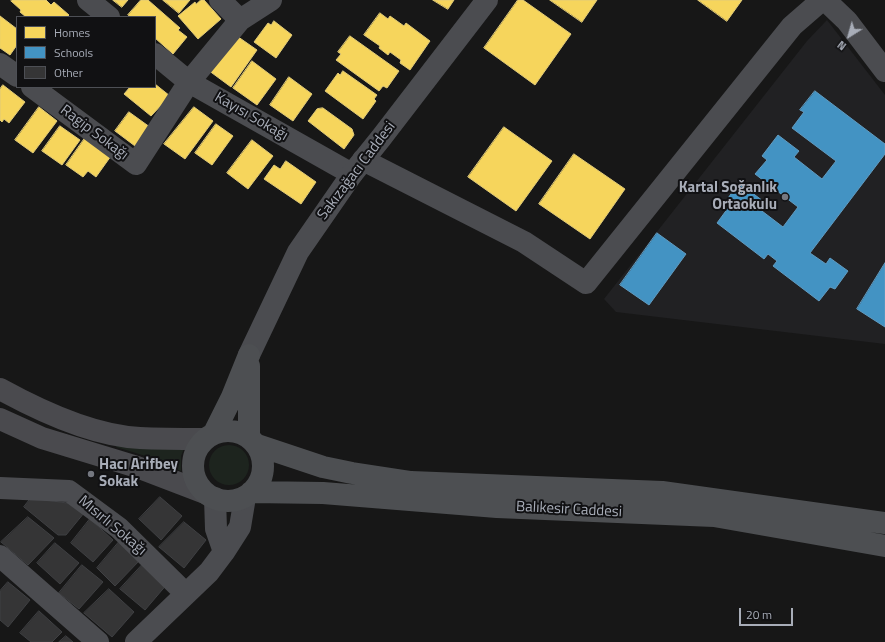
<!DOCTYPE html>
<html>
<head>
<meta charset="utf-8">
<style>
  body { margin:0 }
  #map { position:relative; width:885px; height:642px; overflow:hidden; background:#171717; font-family:"Titillium Web",sans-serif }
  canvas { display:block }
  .legend { position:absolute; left:16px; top:16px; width:140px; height:72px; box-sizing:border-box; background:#111113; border:1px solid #4d4f55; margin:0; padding:5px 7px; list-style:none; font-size:12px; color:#a8adb8 }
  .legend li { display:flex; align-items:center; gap:8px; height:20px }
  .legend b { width:20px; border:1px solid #4d4f55 }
  .north { position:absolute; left:829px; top:16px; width:40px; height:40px; -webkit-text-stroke:3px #111113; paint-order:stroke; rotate:217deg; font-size:11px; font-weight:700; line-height:16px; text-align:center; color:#a8adb8 }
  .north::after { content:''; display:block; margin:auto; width:14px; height:18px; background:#a8adb8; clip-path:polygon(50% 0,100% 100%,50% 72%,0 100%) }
  .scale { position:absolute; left:739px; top:608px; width:54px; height:18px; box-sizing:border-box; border:2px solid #a8adb8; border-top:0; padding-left:5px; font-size:12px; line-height:14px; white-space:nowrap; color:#a8adb8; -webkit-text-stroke:3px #111113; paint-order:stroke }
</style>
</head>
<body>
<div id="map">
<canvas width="885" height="642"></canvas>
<ul class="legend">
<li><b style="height:11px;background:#f6d55c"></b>Homes</li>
<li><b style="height:11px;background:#4393c3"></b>Schools</li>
<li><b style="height:11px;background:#353536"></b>Other</li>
</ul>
<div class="north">N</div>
<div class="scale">20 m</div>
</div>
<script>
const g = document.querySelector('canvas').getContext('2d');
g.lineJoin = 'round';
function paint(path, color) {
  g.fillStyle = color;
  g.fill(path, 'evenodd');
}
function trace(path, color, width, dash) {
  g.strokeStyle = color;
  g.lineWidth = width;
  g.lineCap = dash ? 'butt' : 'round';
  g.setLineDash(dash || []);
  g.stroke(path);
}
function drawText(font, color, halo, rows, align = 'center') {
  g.font = font + ' "Titillium Web",sans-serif';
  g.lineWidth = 4;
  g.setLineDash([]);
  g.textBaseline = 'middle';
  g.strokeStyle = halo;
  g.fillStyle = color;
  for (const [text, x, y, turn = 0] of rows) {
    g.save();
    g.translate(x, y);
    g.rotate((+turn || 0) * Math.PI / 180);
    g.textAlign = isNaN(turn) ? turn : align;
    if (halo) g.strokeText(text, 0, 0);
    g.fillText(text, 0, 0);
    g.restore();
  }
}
const built = new Path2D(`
  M827 20 885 95V344L616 312 604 299 807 41Z`);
const green = new Path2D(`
  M117 444 185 446 181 456V471L149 457 116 447Z
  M209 465a20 20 0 1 1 40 0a20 20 0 1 1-40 0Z`);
const homes = new Path2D(`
  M12 0H46L51 5 54 2 69 15 67 17H26L20 12 21 10 11 1Z
  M113 0H128L122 7Z
  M141 0H148L180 28 178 30 187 37 173 54 155 38V17H131L128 15Z
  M163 0H190L179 13Z
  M201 0H204L221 19 198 39 178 16 195 2 196 4Z
  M433 0H454L448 9Z
  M518 0H523L571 34 535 85 484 48Z
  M550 0H597L582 22Z
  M698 0H742L727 21Z
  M380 13 388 19 390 16 404 26 406 23 430 41 410 70 400 63 401 60 390 52 388 55 379 48 380 46 364 35Z
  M0 16 17 29V45L10 55 0 48Z
  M274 21 292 35 276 58 254 42 268 23 271 25Z
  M234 34 257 50 231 87 208 70Z
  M350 36 399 71 387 88 383 86 379 91 336 60 341 54 338 52Z
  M252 61 276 79 257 105 233 88Z
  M343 71 377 95 374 99 376 101 363 119 325 91 338 73 340 75Z
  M289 77 312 94 293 121 270 105Z
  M155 84 170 96 151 116 124 94 130 87H155Z
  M3 85 25 102 9 123 4 119 2 122 0 120V89Z
  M39 107 57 121 33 153 15 140Z
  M194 107 213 121 185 159 164 144Z
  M323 108 352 129 354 135 344 149 308 121 317 109Z
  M129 112 154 130 139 149 115 131Z
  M216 124 233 136 212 165 195 153Z
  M60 126 80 140 62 165 42 151Z
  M504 127 552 161 516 211 468 177Z
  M85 138 111 156 96 177 88 171 83 177 66 165Z
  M252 140 273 156 248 189 227 173Z
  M574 154 625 189 590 239 539 204Z
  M286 161 316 182 301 204 264 179 274 165 280 169Z`);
const schools = new Path2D(`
  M815 91 885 144V154L810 253 826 264 830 258 848 271 835 289 830 287 819 301 773 266 777 261 768 254 764 259 717 223 728 208 723 205 739 183 763 201 758 208 783 227 798 207 755 174 767 160 762 156 778 135 799 151 794 157 822 179 836 161 792 128 804 112 800 110Z
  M657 233 686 254 649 305 620 285Z
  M885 263V327L857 309Z`);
const building = new Path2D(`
  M160 497 182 516 161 540 139 519Z
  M31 498 74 504 84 513 66 535H58L24 507Z
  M28 517 54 538 28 565 1 542Z
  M90 519 113 540 93 562 71 543Z
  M184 522 206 540 184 568 159 547Z
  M119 542 140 560 115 586 97 568Z
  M55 543 79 563 60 584 37 563Z
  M143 564 168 583 145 610 120 589Z
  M82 565 103 582 79 609 59 593Z
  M8 582 30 600 8 627 0 620V591Z
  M109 589 134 612 112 637 84 613Z
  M39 611 62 632 52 642H31L20 633Z
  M66 636 73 642H59Z`);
const minor = new Path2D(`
  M88 0 109 17
  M220 0 240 20
  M825 0 847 21 885 71
  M155 54 189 82 352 174
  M0 64 17 76
  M32 87 136 164 189 82 240 20 271 0
  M363 160 524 242 586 283 792 26 822 0
  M0 488 69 491 119 528 186 594
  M215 498 216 529 224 552
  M0 556 98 642
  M136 642 209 572 224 552 240 527 245 497`);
const tertiary = new Path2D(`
  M249 355 298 252 352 174 381 138 487 0`);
const secondary = new Path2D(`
  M0 389C40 411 93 436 140 438 161 439 183 439 204 439
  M0 419 42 438 137 467 205 493`);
const primary = new Path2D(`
  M249 366V437
  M193 466a35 35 0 1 1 70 0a35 35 0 1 1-70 0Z
  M214 433 232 397 249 355
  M257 445 323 467 352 473 411 482 662 492 885 523
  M251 492 323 493 497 507 714 516 885 546`);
const markers = [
  [785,197,4,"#757880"],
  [91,474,4,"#757880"]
];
const streetNames = [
  ["Kayısı Sokağı",251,117,30],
  ["Ragip Sokağı",94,133,37],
  ["Sakızağacı Caddesi",357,171,-53],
  ["Balıkesir Caddesi",569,510,3],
  ["Mısırlı Sokağı",112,526,40]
];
const poiNames = [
  ["Kartal Soğanlık",777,188],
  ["Ortaokulu",777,205],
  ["Hacı Ari̇fbey",99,465,"left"],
  ["Sokak",99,482,"left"]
];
paint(built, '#212123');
paint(green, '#1d241e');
paint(homes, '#f6d55c');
trace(homes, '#dfc978', 1);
paint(schools, '#4393c3');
trace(schools, '#619bc0', 1);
paint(building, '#353536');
trace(building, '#3f4043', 1);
trace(minor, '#4b4c50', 22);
trace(tertiary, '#4b4c50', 22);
trace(secondary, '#4a4a4e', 22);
trace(primary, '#4d4f52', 22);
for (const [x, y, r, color] of markers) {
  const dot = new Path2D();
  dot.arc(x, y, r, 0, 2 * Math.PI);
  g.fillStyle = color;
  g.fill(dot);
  trace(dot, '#111113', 1.5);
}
drawText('15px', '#a8adb8', '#111113', streetNames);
drawText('bold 15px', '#a8adb8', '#111113', poiNames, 'right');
</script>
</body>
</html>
